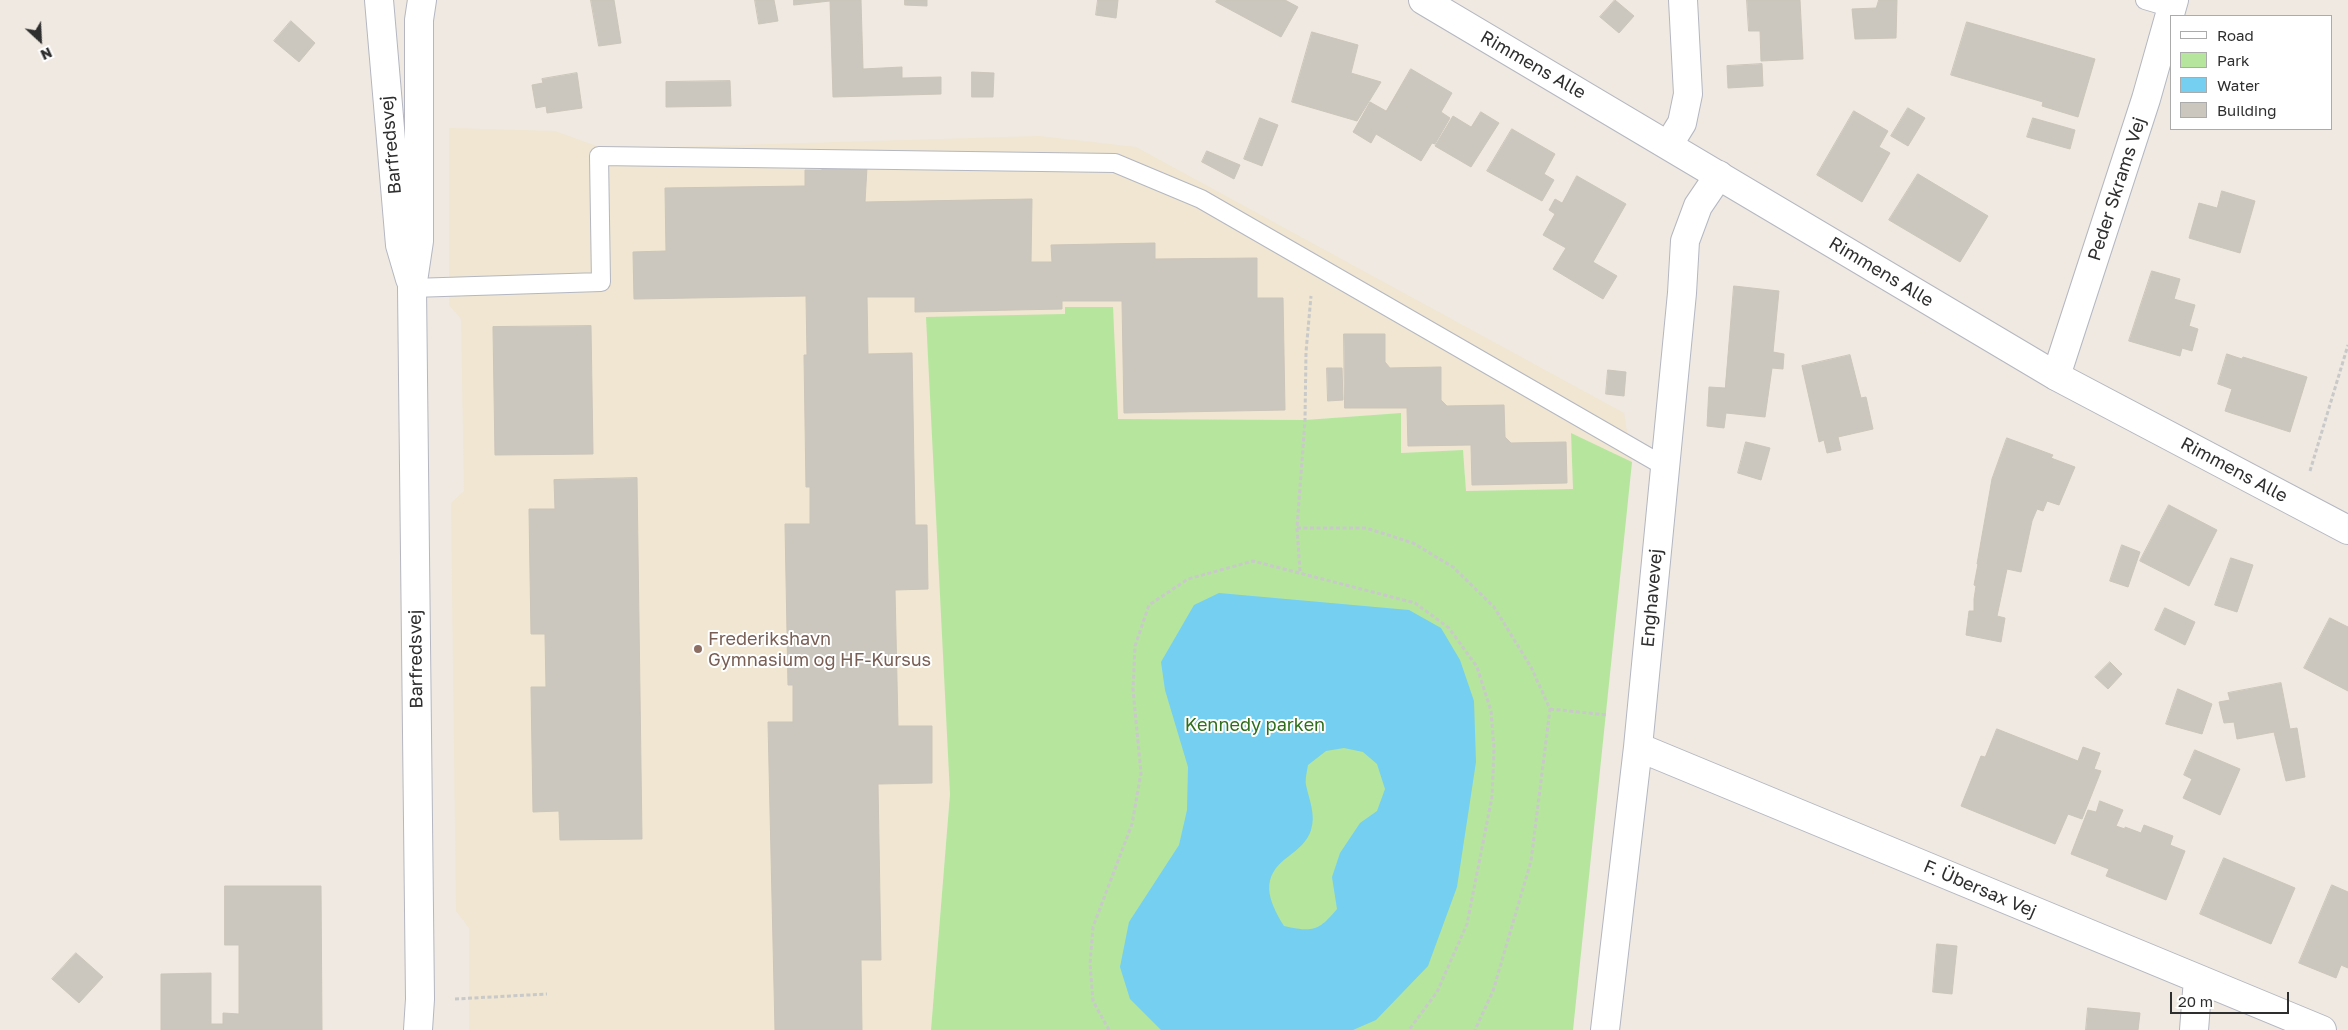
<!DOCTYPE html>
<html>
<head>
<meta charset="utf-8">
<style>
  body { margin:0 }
  #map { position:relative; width:2348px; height:1030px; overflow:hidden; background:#efe9e1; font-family:"Golos Text",sans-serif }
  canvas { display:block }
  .legend { position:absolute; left:2170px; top:15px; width:162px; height:115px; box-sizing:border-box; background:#fff; border:1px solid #ababab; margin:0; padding:6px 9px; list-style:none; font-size:15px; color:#2e2e2e }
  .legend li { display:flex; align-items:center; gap:10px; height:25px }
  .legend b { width:25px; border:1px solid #ababab }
  .north { position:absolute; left:15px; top:15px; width:50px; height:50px; -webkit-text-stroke:4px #fff; paint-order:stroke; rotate:155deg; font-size:14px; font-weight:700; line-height:20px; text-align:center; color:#2e2e2e }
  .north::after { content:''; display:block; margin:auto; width:18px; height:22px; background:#2e2e2e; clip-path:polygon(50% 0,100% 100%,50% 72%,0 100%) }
  .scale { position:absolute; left:2170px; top:992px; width:119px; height:22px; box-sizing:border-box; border:2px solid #2e2e2e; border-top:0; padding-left:6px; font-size:15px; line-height:18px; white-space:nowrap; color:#2e2e2e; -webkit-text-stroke:4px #fff; paint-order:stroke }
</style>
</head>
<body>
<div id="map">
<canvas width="2348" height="1030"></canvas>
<ul class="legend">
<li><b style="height:6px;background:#fff"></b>Road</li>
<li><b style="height:14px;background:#b6e59e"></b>Park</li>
<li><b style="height:14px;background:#75cff0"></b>Water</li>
<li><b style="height:14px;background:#cbc7bf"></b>Building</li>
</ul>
<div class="north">N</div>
<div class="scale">20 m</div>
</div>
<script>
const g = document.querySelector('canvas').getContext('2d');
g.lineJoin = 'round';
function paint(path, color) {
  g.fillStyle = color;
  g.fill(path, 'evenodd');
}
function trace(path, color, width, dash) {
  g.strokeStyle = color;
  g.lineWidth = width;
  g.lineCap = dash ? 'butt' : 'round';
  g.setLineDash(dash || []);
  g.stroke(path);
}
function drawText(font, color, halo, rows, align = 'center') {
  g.font = font + ' "Golos Text",sans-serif';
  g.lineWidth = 4;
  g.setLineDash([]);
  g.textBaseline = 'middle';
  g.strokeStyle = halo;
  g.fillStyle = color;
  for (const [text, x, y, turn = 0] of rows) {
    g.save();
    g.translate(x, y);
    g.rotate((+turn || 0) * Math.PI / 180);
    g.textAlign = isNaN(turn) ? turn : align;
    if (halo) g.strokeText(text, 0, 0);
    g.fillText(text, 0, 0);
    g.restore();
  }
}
const education = new Path2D(`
  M449 128 555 131 605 149 1039 136 1136 147 1624 413 1632 462 1571 433 1573 489 1466 491 1463 450 1400 453V413L1305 420 1118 419 1065 307 1066 314 950 794 931 1030H469V928L456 911 451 503 464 491 461 319 449 305Z`);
const green = new Path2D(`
  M1065 307H1113L1118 419 1305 420 1401 413V453L1463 450 1466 491 1573 489 1571 433 1632 462 1573 1030H931L950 794 926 317 1065 314Z`);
const water = new Path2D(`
  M1219 593 1409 610 1441 628 1460 660 1474 701 1476 762 1457 887 1428 966 1376 1020 1353 1030H1161L1130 999 1120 967 1129 922 1179 845 1187 810 1188 767 1165 690 1161 662 1194 605ZM1344 748 1363 752 1377 764 1385 789 1377 811 1360 823 1340 853 1332 877 1337 909C1318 932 1312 932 1284 926 1268 900 1259 877 1289 856 1297 850 1308 841 1311 830 1316 814 1309 800 1306 785 1305 779 1307 771 1308 765L1326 751Z`);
const building = new Path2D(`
  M591 0H614L621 43 599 46Z
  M755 0H774L778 21 759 24Z
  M794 0H861L863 69 902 67V78L941 77V94L833 97 830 1 794 5Z
  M905 0H927V6L905 5Z
  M1098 0H1118L1116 18 1096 15Z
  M1217 0H1285L1298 7 1281 37 1216 2Z
  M1615 0 1634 16 1619 33 1600 17Z
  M1747 0H1800L1803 59 1761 61 1760 31H1749Z
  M1879 0H1897L1896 38 1855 39 1852 9 1876 8Z
  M291 21 315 43 299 62 274 41Z
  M1967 22 2095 59 2078 117 2042 106 2043 102 1951 75Z
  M1312 32 1358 45 1351 73 1381 82 1357 121 1292 102Z
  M1762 64 1763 86 1728 88 1727 66Z
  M1411 69 1452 93 1441 112 1450 118 1435 144 1432 143 1421 161 1376 134 1371 143 1353 132 1370 102 1386 111Z
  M972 72 994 73 993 97H972Z
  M577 73 582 108 547 113 546 106 536 108 532 85 543 83 542 79Z
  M730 81 731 106 666 107V82Z
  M1908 108 1925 118 1908 146 1891 136Z
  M1854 111 1888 131 1879 147 1890 153 1862 202 1817 175Z
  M1481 112 1499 123 1471 167 1435 146 1453 116 1471 127Z
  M1260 118 1278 125 1262 166 1244 159Z
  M2033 118 2075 130 2070 149 2027 137Z
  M1512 129 1555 154 1544 174 1554 180 1542 201 1487 171Z
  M1207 151 1240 165 1234 179 1202 162Z
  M867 167 865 202 1032 199 1031 262H1052L1051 245 1155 243V259L1257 258V298H1283L1285 410 1124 413 1122 301H1062V309L915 312V297H867L868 354 912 353 915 525H927L928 589 895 590 898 726H932V783L878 784 881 960H861L862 1030H775L768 722H793V685H788L785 524H810V487H806L804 355H807L806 296 634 299 633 252 666 251 665 188 805 186V170H822V168Z
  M1918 174 1988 216 1960 262 1889 220Z
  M1577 176 1626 204 1593 262 1617 276 1603 299 1553 269 1566 248 1543 235 1555 214 1549 210 1555 199 1562 203Z
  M2222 191 2255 201 2240 253 2189 238 2199 203 2217 208Z
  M2152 271 2180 279 2174 299 2195 305 2189 326 2198 329 2192 351 2182 348 2180 356 2129 341Z
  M1734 286 1779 291 1773 352 1784 354 1783 369 1772 368 1765 417 1726 413 1724 428 1707 426 1709 387 1725 388Z
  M591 326 593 454 495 455 493 327Z
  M1344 334H1385V362L1390 368 1441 367V400L1447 406 1504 405 1505 437 1511 443 1566 442 1567 483 1472 485 1471 445 1408 446 1407 408H1345Z
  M2227 354 2242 359 2243 357 2307 377 2290 432 2225 411 2232 389 2218 384Z
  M1850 355 1861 398 1866 397 1873 429 1838 437 1841 450 1827 453 1824 440 1819 442 1802 366Z
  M1327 368H1342L1343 400 1328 401Z
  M1608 370 1626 372 1624 396 1606 394Z
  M2007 438 2053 455 2051 458 2075 467 2059 505 2047 501 2043 511 2037 509 2032 521 2021 572 2007 569 1997 616 2005 618 2001 642 1966 635 1969 611H1974V599L1976 586 1974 585 1978 564H1977L1992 479Z
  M1746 442 1770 448 1761 480 1738 473Z
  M637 478 642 839 560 840 559 811 533 812 531 687H546L545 634H531L529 509H555L554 480Z
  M2169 505 2217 530 2189 586 2140 561Z
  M2122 545 2140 552 2128 587 2110 581Z
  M2231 558 2253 565 2237 612 2215 605Z
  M2165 608 2195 622 2185 645 2155 630Z
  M2330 618 2348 627V691L2304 668Z
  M2110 662 2122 674 2108 689 2095 677Z
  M2281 683 2290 729 2297 728 2305 777 2286 781 2274 732 2237 739 2234 722 2224 723 2219 702 2230 700 2228 693Z
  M2178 689 2212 704 2202 734 2166 724Z
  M1997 729 2078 761 2083 747 2100 753 2094 769 2101 771 2082 819 2068 814 2055 844 1961 806 1981 756 1985 757Z
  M2195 750 2240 769 2220 815 2183 798 2192 779 2184 775Z
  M2100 801 2123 810 2116 826 2125 829V827L2141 833 2144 825 2173 836 2170 845 2185 851 2166 900 2106 876 2109 869 2071 854 2088 810 2096 812Z
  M2224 858 2295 888 2271 944 2200 914Z
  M2332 885 2348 892V968L2341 965 2336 978 2299 963Z
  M225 886H321L322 1030H161V974L211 973V1024H223V1013L239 1014V945H225Z
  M1937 944 1957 946 1952 994 1933 992Z
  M76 953 103 977 79 1003 52 979Z
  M2088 1008 2140 1013 2138 1030H2086Z`);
const path = new Path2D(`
  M2310 471 2348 345
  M1297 528H1366L1413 543 1453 567 1494 607 1531 667 1550 709 1531 861 1493 991 1475 1030
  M1300 571 1297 528 1305 420 1306 352 1311 296
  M1550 709 1607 715
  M455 999 547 994
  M1109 1030 1093 1001 1090 964 1093 927 1132 824 1141 773 1133 690 1135 646 1149 605 1188 579 1253 561 1415 603 1449 628 1477 667 1491 711 1494 749 1492 797 1467 924 1437 992 1409 1030`);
const service = new Path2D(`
  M2145 0 2172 8
  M412 288 601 282 599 156 1115 163 1201 199 1664 466`);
const minor = new Path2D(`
  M1669 144 1682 123 1688 94 1683 0
  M2056 376 2146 99 2174 0
  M1638 747 2322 1030
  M1605 1030 1638 747 1682 293 1685 241 1698 206 1719 175
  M2194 1030 2198 979`);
const tertiary = new Path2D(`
  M379 0 400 245 410 279
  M1423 0 2056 376 2348 530
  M418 1030 420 999 412 288 419 241V20L422 0`);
const markers = [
  [698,649,5,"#8d6e63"]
];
const streetNames = [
  ["Rimmens Alle",1533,65,30],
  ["Barfredsvej",391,145,-95],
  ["Peder Skrams Vej",2117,189,-72],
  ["Rimmens Alle",1881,272,31],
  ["Rimmens Alle",2234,470,28],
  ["Enghavevej",1652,598,-85],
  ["Barfredsvej",416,659,-91],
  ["F. Übersax Vej",1980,889,23]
];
const educationNames = [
  ["Frederikshavn",708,639],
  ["Gymnasium og HF-Kursus",708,660]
];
const parkNames = [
  ["Kennedy parken",1255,725]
];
paint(education, '#f0e6d1');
paint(green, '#b6e59e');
paint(water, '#75cff0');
paint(building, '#cbc7bf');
trace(building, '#cbc5ba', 1);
trace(service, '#b4b7c1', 20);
trace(minor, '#b4b7c1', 30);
trace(tertiary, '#b4b7c1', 30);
trace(path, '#c9c9c9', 3, [4, 2.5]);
trace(service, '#fff', 18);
trace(minor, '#fff', 28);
trace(tertiary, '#fff', 28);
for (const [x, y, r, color] of markers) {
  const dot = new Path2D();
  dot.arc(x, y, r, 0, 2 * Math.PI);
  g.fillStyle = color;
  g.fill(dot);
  trace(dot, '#fff', 2);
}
drawText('18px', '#2e2e2e', '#fff', streetNames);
drawText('18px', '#785e54', '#fff', educationNames, 'left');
drawText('18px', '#2c6e1b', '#fff', parkNames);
</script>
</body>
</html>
